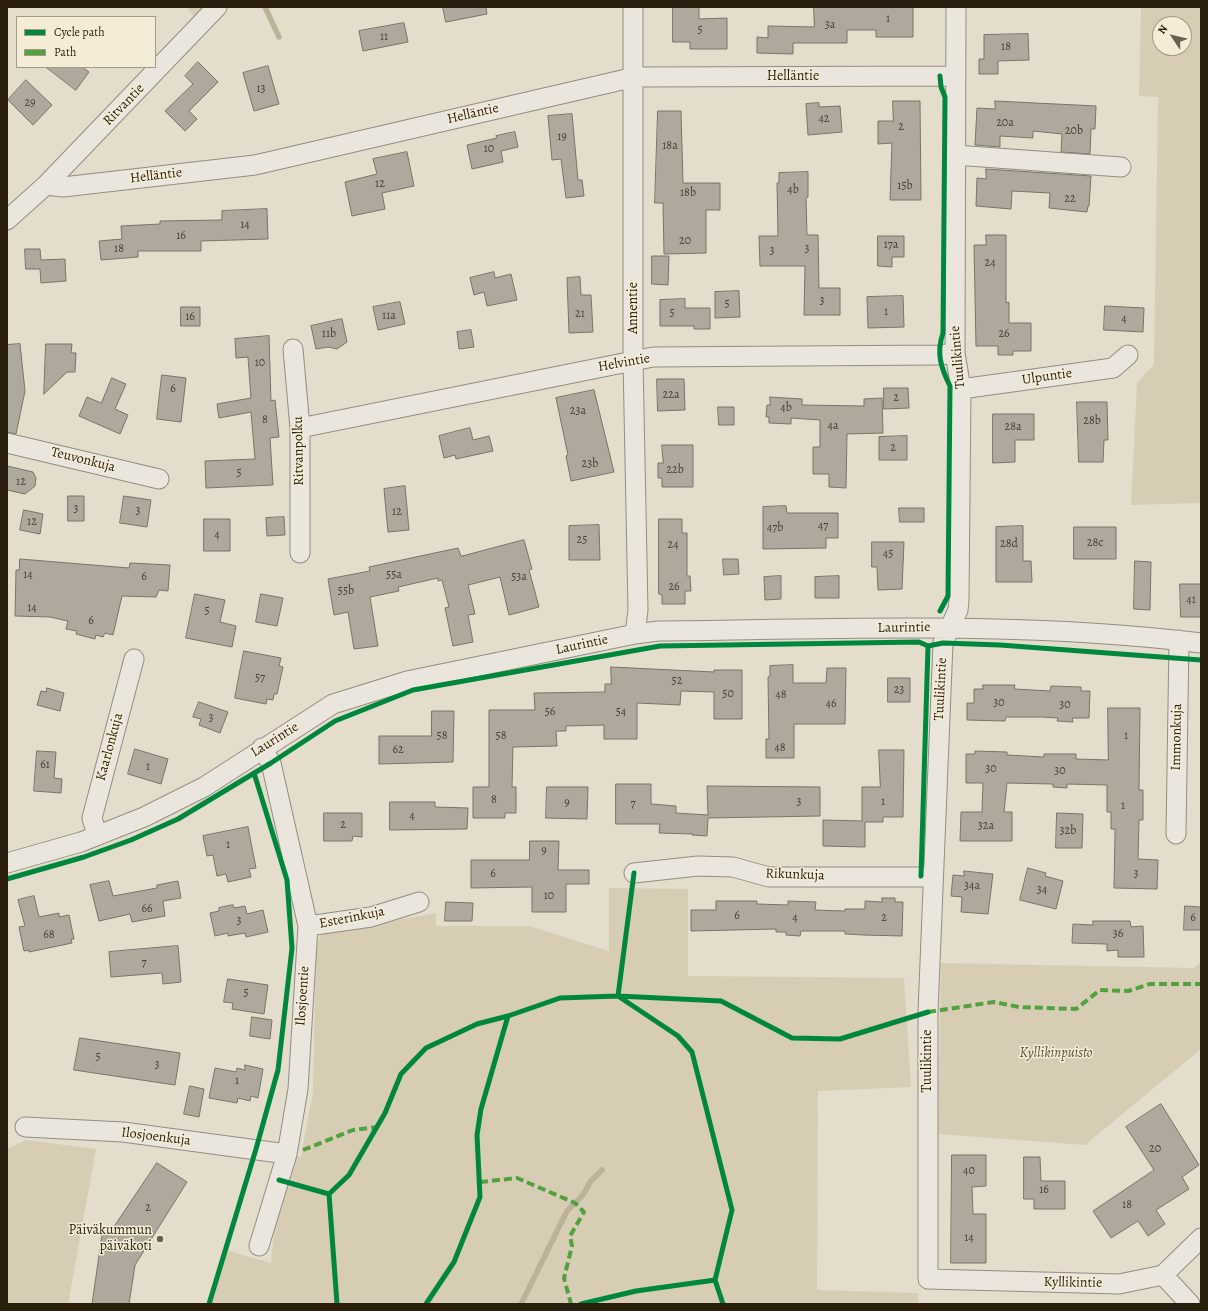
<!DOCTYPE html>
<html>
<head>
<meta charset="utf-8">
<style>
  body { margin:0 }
  #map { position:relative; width:1208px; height:1311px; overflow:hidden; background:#e4ddcc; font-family:Alegreya,serif }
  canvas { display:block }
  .frame { position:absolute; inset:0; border:8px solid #2a1e0e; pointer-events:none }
  .legend { position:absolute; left:16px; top:16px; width:140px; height:52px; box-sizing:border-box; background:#f4ecd7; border:1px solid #a39a87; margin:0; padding:5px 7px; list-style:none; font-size:12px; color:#2a1e0e }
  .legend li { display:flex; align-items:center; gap:8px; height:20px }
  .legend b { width:20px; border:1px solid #a39a87 }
  .north { position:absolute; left:1152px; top:16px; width:40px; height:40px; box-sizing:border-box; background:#f4ecd7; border:1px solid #a39a87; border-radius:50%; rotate:305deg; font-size:11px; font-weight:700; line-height:16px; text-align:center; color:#2a1e0e }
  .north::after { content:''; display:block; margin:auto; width:14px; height:18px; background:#6b6150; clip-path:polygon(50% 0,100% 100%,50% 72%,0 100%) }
</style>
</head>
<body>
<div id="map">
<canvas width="1208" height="1311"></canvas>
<div class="frame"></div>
<ul class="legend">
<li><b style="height:5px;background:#00873e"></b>Cycle path</li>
<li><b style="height:5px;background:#51a23e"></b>Path</li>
</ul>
<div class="north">N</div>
</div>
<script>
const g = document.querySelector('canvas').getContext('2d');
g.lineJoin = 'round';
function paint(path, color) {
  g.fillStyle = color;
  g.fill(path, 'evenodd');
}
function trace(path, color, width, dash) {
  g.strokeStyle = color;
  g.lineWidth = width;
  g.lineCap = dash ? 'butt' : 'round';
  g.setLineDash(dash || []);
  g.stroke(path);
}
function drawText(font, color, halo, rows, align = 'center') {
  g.font = font + ' Alegreya,serif';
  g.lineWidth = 3;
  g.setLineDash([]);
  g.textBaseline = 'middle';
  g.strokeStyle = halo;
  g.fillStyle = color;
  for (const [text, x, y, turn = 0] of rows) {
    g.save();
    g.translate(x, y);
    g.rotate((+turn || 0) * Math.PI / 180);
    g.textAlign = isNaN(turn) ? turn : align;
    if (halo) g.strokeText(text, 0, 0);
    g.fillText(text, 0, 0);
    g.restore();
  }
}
const green = new Path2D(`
  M187 7H205L196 19Z
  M1141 7H1201V503L1131 505 1137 383 1154 364 1158 97 1139 96ZM1160 24H1184V48H1160Z
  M609 888 688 889V976L904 978 911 1087 818 1091 817 1290 918 1293V1304H207L222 1255 226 1250 271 1263 278 1194 292 1155 301 1157 313 1092 316 945 322 934 436 913V926H529L609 951Z
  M1201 962V1049L1085 1145 938 1134 941 963 1194 968Z
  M26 1140 96 1149 68 1304H7V1149Z`);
const stream = new Path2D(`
  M265 7 279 37
  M521 1304 567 1211 583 1195 590 1182 602 1170`);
const building = new Path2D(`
  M443 7H486L487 14 446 22Z
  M673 7H699V19L727 18V49H690V42H673Z
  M814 7H913V37H876V30H847V43H793V54L757 53V37L768 38V26L814 27Z
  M404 23 408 42 363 51 359 31Z
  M1028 34 1029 60 998 61V74H979V59H984V35Z
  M198 62 218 82 189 111 197 119 185 131 165 111 193 84 185 76Z
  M268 66 279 104 254 111 243 73Z
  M46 67H82L89 72 76 90Z
  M26 80 52 105 33 125 8 100Z
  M893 101H920L921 200H890L892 143 878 144V121H893Z
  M995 101 1096 106 1095 129H1091L1090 154 1061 152 1062 134 1033 131V138L1000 136V147L975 145 977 108 995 109Z
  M819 103V107L840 106 842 132 808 135 806 104Z
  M658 111H681L683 183H720V210H706V253L664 254 663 203H655Z
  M572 114 578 180H582L584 196 566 198 561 159 552 160 548 116Z
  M515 132 518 147 501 151 503 162 472 169 467 145 497 138 496 136Z
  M407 152 414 186 382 193 385 209 352 216 345 182 377 174 373 159Z
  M986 169 1091 176 1089 206H1088L1087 212 1049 208 1050 193 1012 191 1011 209 976 206 977 178 986 179Z
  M808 172V197L806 198 807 235H818L819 288H840V315H804L805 266H760L759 236H778L777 183H779V173Z
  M267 209 268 239 201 241V251H138V257L101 260 99 241 122 239 121 226 160 224V221L222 220V211Z
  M986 235H1006V303L1009 302V323H1031V351H1013V355H998V346H976L974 245H986Z
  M878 236H904V257H892V267L878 266Z
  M25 249H40L41 260 65 259 66 281 41 283 40 269H26Z
  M652 256H669L668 285 652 284Z
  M494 272 495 278 511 274 517 300 487 306 484 292 474 295 470 278Z
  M580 277 581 295H591L593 332 569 333 567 278Z
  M739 291 740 317 715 318V292Z
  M903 296 904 327 868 328 867 297Z
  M685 299V308H710V329H694V326H660V300Z
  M400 302 405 324 378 330 373 307Z
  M1105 306 1144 308 1143 332 1104 330Z
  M181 307H200V326H181Z
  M342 319 347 342 337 349 328 347 316 349 311 326Z
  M471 330 474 347 459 349 457 332Z
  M269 336 271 401 275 400 279 437 270 438 273 485 206 488 205 461 255 459 251 412 219 418 217 404 251 398 248 357 236 358 235 339Z
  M20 344 25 391 16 434 7 432V345Z
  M46 344H72L71 353H76L75 372H67L44 394Z
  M162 375 186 378 181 422 157 419Z
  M112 378 126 384 115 409 128 415 120 434 79 416 87 397 101 403Z
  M657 379H684L685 410 658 411Z
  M884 388H908L909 408 884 409Z
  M594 390 614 472 571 481 566 456 568 455 556 398Z
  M770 397 802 399V405L864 406V399L882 398 883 433 847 434 846 488 829 487V474H813V447H820V420L791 418V424L769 423V417H766L767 405H770Z
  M1077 402H1107L1108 440H1104L1103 462H1079Z
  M718 407H734V425H719Z
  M993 414H1034V440H1015V462L993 463Z
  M470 428 473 440 489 436 493 451 456 459 455 455 444 458 439 436Z
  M907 436V460H879V437Z
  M662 445H693V487H662V478H658V463H663Z
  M7 466 33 472 36 478 35 486 25 494 7 490Z
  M405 486 409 530 388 532 384 489Z
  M68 496H84V521H68Z
  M124 496 151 500 147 527 120 523Z
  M786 506 787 513H838V538H826V548L763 549V507Z
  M899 508H924V522H900Z
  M24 510 43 514 40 534 20 530Z
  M284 517 285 535 267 536 266 518Z
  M204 519H230V551H204Z
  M659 519H682V533H687V576H690L691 591H685V604H662V595L659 594Z
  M599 525 600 560H569V526Z
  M1023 526V561H1031L1032 582H996V527Z
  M1074 527H1116V559H1074Z
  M524 540 532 569 529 570 539 607 509 615 500 577 468 585 475 614 468 615 473 642 453 646 445 608 449 607 442 580 438 581V578L398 587 399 591 370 597 378 646 354 649 348 612 334 615 328 579 370 571 369 567 458 548 461 556Z
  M872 542H904L902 589 878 590 877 567H872Z
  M20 559 129 568 130 563 170 565 168 591 159 590 156 597 122 596 113 635 105 633 103 637 96 635 95 639 76 634 77 631 66 629 68 621 50 617 15 616 16 570H19Z
  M723 559H738L739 574 724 575Z
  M1135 561 1151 562 1150 610 1134 609Z
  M781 576V599L765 600 764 577Z
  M839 576V598H815V577Z
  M1180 584H1201V617H1181Z
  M195 594 225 600 220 622 236 626 232 647 186 638Z
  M261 594 283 598 277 626 256 622Z
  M244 651 281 658 279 666 283 667 277 694H274L273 700 267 699 266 704 235 698Z
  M793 665V683H826L827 668H846L845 724H794V758H766V739H769L768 677 770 676V666Z
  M611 667 714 672V670H742V719H714V692L681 691 680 705 637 703V739H604V725L566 726V731H556L557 746 513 747 512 787H516V813H505V818H473V787H489V710H535L534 693 605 692V684H611Z
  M888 678H910V702H888Z
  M983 685H1015L1014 689 1050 691 1051 686 1081 687V691H1090L1089 718H1072L1073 722 1057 721 1058 718 1041 717H1006L1005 721 967 720V703H974V689H983Z
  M47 688 64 693 60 711 37 705 41 691 46 692Z
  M199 702 228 712 220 733 199 725 201 719 193 717Z
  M1108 708H1140L1139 790H1143V820H1139L1138 859 1158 860 1157 889 1114 888 1115 835V829H1111V812H1107V785L1067 784V788L1053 787V784L1007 783 1004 812H1012V841H960L961 812H982L983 783H966V754H975V751L1007 752V755L1044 757V754H1076V759L1108 760Z
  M432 711H454L453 762 379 764V736H431Z
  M135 749 168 759 161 784 128 774Z
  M879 750H904L903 817H883V822H865V847L823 846V820L862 821V787H880Z
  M37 751 56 752 54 778 62 779 61 793 34 791Z
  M616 784H651V804L676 806V813L708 815 707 786 820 787V816L708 818 707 836 692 835 693 834 659 833 660 824H616Z
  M547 787H588L587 819 546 818Z
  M390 802H435V807L468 808 467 829 390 830Z
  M324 813H362V837L353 836 352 841H324Z
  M1057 813 1083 814 1082 848H1056Z
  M248 827 256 868 249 869 251 877 228 882 226 874 217 876 213 855 207 856 203 836Z
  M530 841H559L558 870H589V884H566V912H532V887L471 888V860H529Z
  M1028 868 1046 873 1045 876 1063 881 1056 909 1020 900Z
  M964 871 993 874 988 914 961 912 962 897 951 896 953 875 964 876Z
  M109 881 113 896 157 888V885L178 881 181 898 163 901 165 916 132 922 130 914 99 921 90 885Z
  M34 896 39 917 59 913V917L69 915 74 939H71L72 943 29 952V950L24 951 19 927 25 926 18 900Z
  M882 898H895V902H903L902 936 864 935 845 934V931H801L800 936 786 935V932H776V929L691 931V910H716V901H757V904L788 905V901L816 902 815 910 845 911V909H865V901L882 902Z
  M446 902 473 903 472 921H445Z
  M233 905 234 908 245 906 247 914 263 910 268 932 246 937 245 933 228 936V933L215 936 210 913 219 911V908Z
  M1185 906 1201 907V930H1184Z
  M1093 921H1130L1131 927 1143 926 1144 957H1118V950L1107 951V944L1072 943 1073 924 1093 925Z
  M178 946 181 982 163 984 162 973 111 977 109 952Z
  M228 979 268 985 264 1014 232 1009 233 1003 224 1002Z
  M252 1017 272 1020 270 1039 250 1036Z
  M80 1038 180 1053 175 1085 74 1070Z
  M245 1065 263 1069 258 1098 251 1096 250 1101 238 1098 237 1103 209 1098 215 1068 236 1072 237 1068 245 1070Z
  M190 1086 204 1089 199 1117 184 1114Z
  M1161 1104 1199 1165 1182 1177 1189 1189 1156 1210 1165 1224 1148 1236 1138 1221 1111 1238 1093 1211 1154 1170 1126 1127Z
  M952 1155H986V1186L972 1187 973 1214H986V1263H951Z
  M1024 1157H1040L1041 1181H1065V1209H1034V1199H1024Z
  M157 1163 187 1182 135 1265 129 1304H92L102 1235H108Z`);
const minor = new Path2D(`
  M633 7V360L638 610 635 634
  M956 7 955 353 961 389 959 600 958 610 943 643 928 1012V1279L1119 1284 1163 1275 1201 1238
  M955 155 1121 167
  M46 185 217 7
  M7 220 46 185 63 187 255 165 635 77 956 76
  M293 349 300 428V553
  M961 389 1113 368 1128 355
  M300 428 653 357 939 355 955 353
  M7 443 159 479
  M1176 834 1179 640
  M97 835 92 818 134 659
  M7 863 81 842 144 817 204 787 333 704 407 681 635 634 658 631C839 629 1021 621 1201 643
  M634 873 698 866 733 867 769 877H933
  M308 926 371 917 419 902
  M25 1127 123 1132 287 1154
  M259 1246 287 1154 298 1089 308 926 271 763 262 748
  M1163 1275 1190 1304`);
const quiet = new Path2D(`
  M928 1012 994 1002 1019 1007 1076 1009 1100 990 1128 991 1150 984H1201
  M303 1150 353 1130 378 1127
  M480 1182 517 1178 575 1203 584 1212 570 1236 572 1246 564 1278 571 1304`);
const cycleway = new Path2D(`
  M940 76 941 87 945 97 943 333C936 353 941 368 950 386L948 596 940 611
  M634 873 618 996 678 1036 692 1052 732 1210 715 1280 723 1304
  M921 876 928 646
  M7 879 84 857 131 840 178 819 271 763 335 721 413 690 660 646 919 642 928 646 943 643 1000 645 1201 660
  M279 1180 329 1194 349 1175 385 1113 401 1074 426 1048 477 1024 508 1016 560 998 618 996 721 1001 792 1038 840 1039 928 1012
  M329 1194 337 1304
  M209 1304 256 1149 278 1070 292 948 287 880 254 773
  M426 1304 454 1262 480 1197 477 1135 481 1109 508 1016
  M581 1304 636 1291 715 1280`);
const markers = [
  [160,1239,4,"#6b6150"]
];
const numberNames = [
  ["1",888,19],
  ["3a",830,25],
  ["5",700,30],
  ["11",384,37],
  ["18",1006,47],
  ["13",261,89],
  ["29",30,103],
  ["42",824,119],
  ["20a",1005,123],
  ["2",901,127],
  ["20b",1074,131],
  ["19",562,137],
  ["18a",670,146],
  ["10",489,149],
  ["12",380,184],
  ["15b",905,186],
  ["4b",793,190],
  ["18b",688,193],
  ["22",1070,199],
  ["14",245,225],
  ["16",181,236],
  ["20",685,241],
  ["17a",891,245],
  ["18",119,249],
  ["3",807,249],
  ["3",772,251],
  ["24",990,263],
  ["3",822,301],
  ["5",727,304],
  ["1",886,312],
  ["5",672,313],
  ["21",580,314],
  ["11a",389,316],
  ["16",190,317],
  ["4",1124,319],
  ["11b",329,334],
  ["26",1004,334],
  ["10",260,363],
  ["6",173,389],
  ["22a",671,395],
  ["2",896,398],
  ["4b",786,408],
  ["23a",578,411],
  ["8",265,420],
  ["28b",1092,421],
  ["4a",833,426],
  ["28a",1013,427],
  ["2",893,448],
  ["23b",590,464],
  ["22b",675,470],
  ["5",239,473],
  ["12",21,482],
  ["3",76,509],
  ["3",138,511],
  ["12",397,512],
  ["12",32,522],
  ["47",823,526],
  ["47b",775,528],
  ["4",217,535],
  ["25",582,540],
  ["28c",1095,543],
  ["28d",1009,544],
  ["24",673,545],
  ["45",888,554],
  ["14",28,575],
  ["55a",394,575],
  ["6",144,577],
  ["53a",519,577],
  ["26",674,587],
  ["55b",346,591],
  ["41",1191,600],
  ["14",32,608],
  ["5",207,611],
  ["6",91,621],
  ["57",260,678],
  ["52",677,681],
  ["23",899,690],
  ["50",728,694],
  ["48",781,695],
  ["30",999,703],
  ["46",831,704],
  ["30",1065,705],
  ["56",550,712],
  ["54",621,712],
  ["3",211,718],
  ["58",442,736],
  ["58",501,736],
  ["1",1126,736],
  ["48",780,748],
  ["62",398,750],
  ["61",45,765],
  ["1",148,767],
  ["30",991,769],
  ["30",1060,771],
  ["8",494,800],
  ["3",799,802],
  ["1",883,802],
  ["9",567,803],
  ["7",633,804],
  ["1",1123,806],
  ["4",412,816],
  ["2",343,825],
  ["32a",986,826],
  ["32b",1068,831],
  ["1",228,845],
  ["9",544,851],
  ["6",493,874],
  ["3",1136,874],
  ["34a",972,886],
  ["34",1042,890],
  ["10",549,896],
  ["66",147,909],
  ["6",737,916],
  ["4",795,918],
  ["2",884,918],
  ["6",1193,918],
  ["3",239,921],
  ["36",1118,934],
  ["68",49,935],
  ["7",144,963],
  ["5",246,993],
  ["5",98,1057],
  ["3",157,1065],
  ["1",237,1081],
  ["20",1155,1149],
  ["40",969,1171],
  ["16",1044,1190],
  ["18",1127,1205],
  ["2",148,1208],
  ["14",969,1238]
];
const streetNames = [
  ["Helläntie",793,77],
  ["Ritvantie",124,105,-46],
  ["Helläntie",473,114,-13],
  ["Helläntie",156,176,-7],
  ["Annentie",634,308,-90],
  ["Tuulikintie",958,357,-95],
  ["Helvintie",624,363,-10],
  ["Ulpuntie",1047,377,-8],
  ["Ritvanpolku",299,451,-91],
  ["Teuvonkuja",83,460,14],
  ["Laurintie",904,628,-1],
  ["Laurintie",582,645,-12],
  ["Tuulikintie",941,689,-87],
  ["Immonkuja",1177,737,-89],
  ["Laurintie",275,740,-32],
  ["Kaarlonkuja",110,747,-75],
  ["Rikunkuja",795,875,2],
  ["Esterinkuja",352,918,-11],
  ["Ilosjoentie",303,996,-86],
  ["Tuulikintie",928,1061,-90],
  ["Ilosjoenkuja",156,1137,7],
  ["Kyllikintie",1073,1283,1]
];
const parkNames = [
  ["Kyllikinpuisto",1056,1054]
];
const poiNames = [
  ["Päiväkummun",152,1231],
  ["päiväkoti",152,1247]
];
paint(green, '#d7cdb5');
trace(stream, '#bcb29a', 5.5);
paint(building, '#afa99d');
trace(building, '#797368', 1);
trace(minor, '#938d82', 21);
trace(minor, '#eae6dd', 19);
trace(quiet, '#51a23e', 4, [8, 4]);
trace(cycleway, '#00873e', 5);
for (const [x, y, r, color] of markers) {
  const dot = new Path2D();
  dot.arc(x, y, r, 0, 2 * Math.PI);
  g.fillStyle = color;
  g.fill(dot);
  trace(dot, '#f4ecd7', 1.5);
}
drawText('12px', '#4b4132', null, numberNames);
drawText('14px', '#2a1e0e', '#f4ecd7', streetNames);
drawText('italic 14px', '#5b4f3b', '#f4ecd7', parkNames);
drawText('14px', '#2a1e0e', '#f4ecd7', poiNames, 'right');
</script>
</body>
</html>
